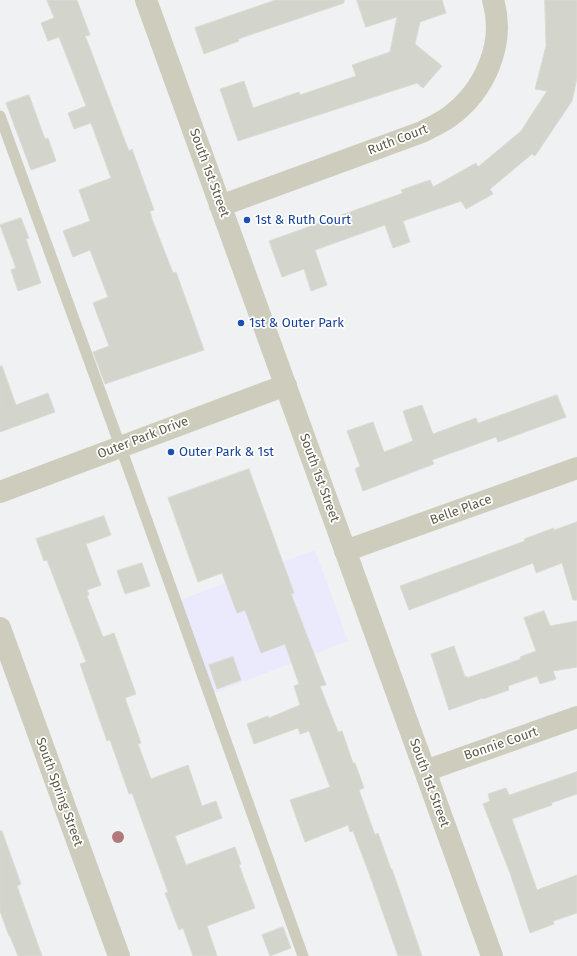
<!DOCTYPE html>
<html>
<head>
<meta charset="utf-8">
<style>
  body { margin:0 }
  canvas { display:block; background:#eff1f2 }
</style>
</head>
<body>
<canvas width="577" height="956"></canvas>
<script>
const g = document.querySelector('canvas').getContext('2d');
g.lineJoin = 'round';
function paint(path, color) {
  g.fillStyle = color;
  g.fill(path, 'evenodd');
}
function trace(path, color, width, dash) {
  g.strokeStyle = color;
  g.lineWidth = width;
  g.lineCap = dash ? 'butt' : 'round';
  g.setLineDash(dash || []);
  g.stroke(path);
}
function drawText(font, color, halo, rows, align = 'center') {
  g.font = font + ' "Fira Sans",sans-serif';
  g.lineWidth = 3.5;
  g.setLineDash([]);
  g.textBaseline = 'middle';
  g.strokeStyle = halo;
  g.fillStyle = color;
  for (const [text, x, y, turn = 0] of rows) {
    g.save();
    g.translate(x, y);
    g.rotate((+turn || 0) * Math.PI / 180);
    g.textAlign = isNaN(turn) ? turn : align;
    if (halo) g.strokeText(text, 0, 0);
    g.fillText(text, 0, 0);
    g.restore();
  }
}
const commercial = new Path2D(`
  M315 550 348 641 214 693 180 600Z`);
const building = new Path2D(`
  M47 0H77L90 35 85 36 88 43 125 141 129 151 132 149 154 210 150 211 152 219 173 273 176 272 204 350 105 384 93 352 109 346 93 303 108 297 90 250 73 257 63 231 90 221 79 190 111 178 91 123 74 129 68 113 86 106 59 37 48 41 41 23 54 18Z
  M276 0H344V3L238 39 239 41 204 54 195 28Z
  M357 0H442L446 13 420 22 415 44 442 66 423 88 417 83 238 141 220 89 244 81 253 108 299 92 300 95 356 76 352 65 390 52 397 17 366 27Z
  M545 0H577V78L572 101 535 156 532 154 490 189 493 194 466 209 461 201 403 221 410 242 393 248 385 225 315 250 327 285 311 291 304 269 282 277 269 241 403 193 401 190 430 180 433 187 476 163 478 167 521 131 547 91 535 89 546 46Z
  M29 95 45 139 48 138 56 161 31 170 6 103Z
  M21 218 29 238 26 239 41 283 18 291 11 270 16 268 0 225Z
  M0 366H2L16 405 48 393 55 412 0 432Z
  M557 395 566 417 498 442 496 437 432 460 434 464 363 491 355 469 360 466 347 431 373 422 384 452 413 441 403 411 422 405 433 434 476 418 478 423Z
  M249 469 294 593 291 594 326 685 320 686 338 732 342 731 353 763H355L364 788 359 790 375 835 378 833 391 869H392L422 956H398L369 873 353 831 350 832 348 825 305 842 290 800 330 787 309 731 300 734 298 728 254 744 247 724 268 716 269 718 300 705 294 686 299 684 285 644 261 653 245 610 237 613 222 573 198 582 168 498Z
  M104 516 111 535 86 544 101 585 87 590 89 595 87 596 103 637 114 633 136 694 125 698 141 743 138 744 151 779 188 765 202 806 216 801 222 818 175 836 186 865 235 847 241 864 239 865 255 908 207 926 217 956H193L183 928 179 930 165 893 168 892 132 793 129 794 110 740 107 741 80 664 86 662 47 560 44 561 36 539Z
  M577 522V600H573L562 563 536 573 533 563 409 610 400 586 525 541 524 539 554 528V530Z
  M142 563 150 586 125 594 117 571Z
  M544 611 550 626 577 621V667L553 671 556 679 540 684 537 676 508 686 509 690 483 699V698L449 710 431 654 454 646 465 677 467 676V678L521 659 520 657 536 651 524 618Z
  M233 657 241 680 217 689 209 665Z
  M577 772V794L551 803 552 805 512 819 537 890 577 875V913L553 921 554 924 530 933 510 873 483 804 490 801 488 794 506 788 509 795Z
  M0 831H2L21 884 17 886 42 956H18L10 936H9L0 911Z
  M283 927 291 948 270 956 262 935Z`);
const service = new Path2D(`
  M0 116 130 473 303 956`);
const minor = new Path2D(`
  M146 0 492 956
  M220 206 422 132C431 127 441 123 449 117 485 91 506 43 493 0
  M345 551 577 468
  M0 628 119 956
  M425 771 577 717`);
const tertiary = new Path2D(`
  M0 492 286 385`);
const trees = [
  [118,837]
];
const markers = [
  [247,220,4,"#1a4fb4"],
  [241,323,4,"#1a4fb4"],
  [171,452,4,"#1a4fb4"]
];
const streetNames = [
  ["Ruth Court",398,140,-21],
  ["South 1st Street",209,173,70],
  ["Outer Park Drive",143,438,-21],
  ["South 1st Street",319,478,70],
  ["Belle Place",461,510,-20],
  ["Bonnie Court",501,744,-19],
  ["South 1st Street",429,783,70],
  ["South Spring Street",59,792,70]
];
const transitNames = [
  ["1st & Ruth Court",255,220],
  ["1st & Outer Park",249,323],
  ["Outer Park & 1st",179,452]
];
paint(commercial, '#ebe9fc');
paint(building, '#d3d4cb');
trace(building, '#dadbd3', 1);
trace(service, '#cecdbd', 11);
trace(minor, '#cecdbd', 22);
trace(tertiary, '#cecdbd', 22);
g.fillStyle = '#b2797d';
for (const [x, y] of trees) {
  g.beginPath();
  g.arc(x, y, 6, 0, 2 * Math.PI);
  g.fill();
}
for (const [x, y, r, color] of markers) {
  const dot = new Path2D();
  dot.arc(x, y, r, 0, 2 * Math.PI);
  g.fillStyle = color;
  g.fill(dot);
  trace(dot, '#fff', 1.5);
}
drawText('13px', '#5d5b47', '#fff', streetNames);
drawText('13px', '#164399', '#fff', transitNames, 'left');
</script>
</body>
</html>
